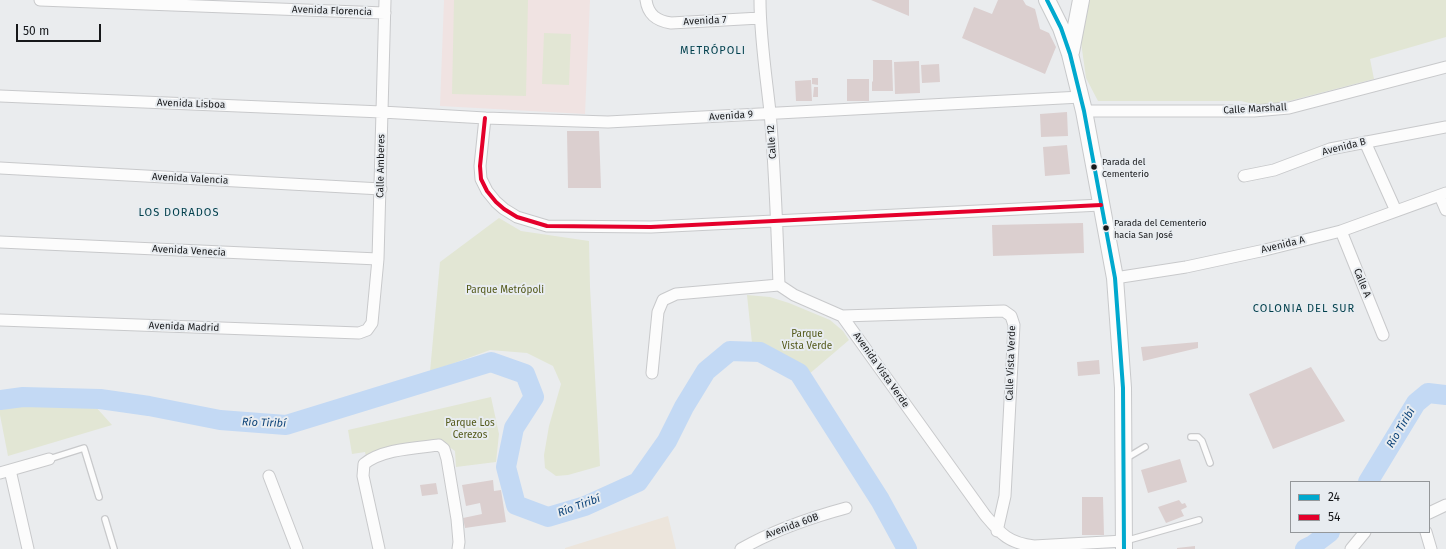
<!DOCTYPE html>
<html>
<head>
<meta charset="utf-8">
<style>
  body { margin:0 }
  #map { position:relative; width:1446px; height:549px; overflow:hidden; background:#eaecee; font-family:"Fira Sans",sans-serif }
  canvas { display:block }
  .legend { position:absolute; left:1290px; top:481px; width:140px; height:52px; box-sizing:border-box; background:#e8ecf0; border:1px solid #94979a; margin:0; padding:5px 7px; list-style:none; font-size:12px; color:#17181a }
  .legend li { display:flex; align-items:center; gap:8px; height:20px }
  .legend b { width:20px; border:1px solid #94979a }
  .scale { position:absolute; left:16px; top:24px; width:85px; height:18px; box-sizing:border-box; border:2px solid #17181a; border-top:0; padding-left:5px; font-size:12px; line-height:14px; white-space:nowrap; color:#17181a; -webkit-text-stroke:3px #e8ecf0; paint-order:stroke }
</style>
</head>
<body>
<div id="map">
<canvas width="1446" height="549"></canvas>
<ul class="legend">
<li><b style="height:5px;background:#00a9ce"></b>24</li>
<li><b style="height:5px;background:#e4002b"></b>54</li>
</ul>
<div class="scale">50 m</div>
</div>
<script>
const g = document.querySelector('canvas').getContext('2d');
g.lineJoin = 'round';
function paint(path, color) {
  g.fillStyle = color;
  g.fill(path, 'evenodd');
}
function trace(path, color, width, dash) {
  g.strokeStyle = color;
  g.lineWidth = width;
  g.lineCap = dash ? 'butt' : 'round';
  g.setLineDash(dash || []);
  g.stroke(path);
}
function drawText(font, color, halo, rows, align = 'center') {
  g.font = font + ' "Fira Sans",sans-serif';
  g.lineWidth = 4;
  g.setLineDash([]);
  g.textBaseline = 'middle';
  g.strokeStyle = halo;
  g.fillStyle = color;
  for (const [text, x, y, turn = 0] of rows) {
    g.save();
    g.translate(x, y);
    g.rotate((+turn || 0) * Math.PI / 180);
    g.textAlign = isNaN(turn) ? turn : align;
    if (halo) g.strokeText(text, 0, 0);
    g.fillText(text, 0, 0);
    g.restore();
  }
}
const industrial = new Path2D(`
  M668 516 676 549H565V548Z`);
const education = new Path2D(`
  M444 0H590L585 114 440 106Z`);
const green = new Path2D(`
  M454 0H528L526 96 452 94Z
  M1089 0H1446V37L1370 59 1374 79 1266 107 1241 101H1098L1086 78 1081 42Z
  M544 33 571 34 569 85 542 84Z
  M499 218 521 231 589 241 590 287 600 466 568 475 556 476 545 468 544 455 549 426 561 384 553 366 527 353 490 350 430 372 440 262Z
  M747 295 770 297 789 303 830 320 843 331 849 340 808 375 802 367 761 343H752Z
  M491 397 499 434 496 462 456 467 455 451 445 444 366 456 365 452 352 454 348 430Z
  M31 403 95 406 112 425 8 456 0 415V406Z`);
const river = new Path2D(`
  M0 400 23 397 100 399 149 406 220 420 286 425 491 362 525 374 534 397 514 428 506 467 516 505 548 517 585 506 638 482 667 441 684 407 706 371 730 351 760 352 799 373 880 500 907 549
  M1368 482 1416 403 1428 393 1446 395
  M1305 549 1313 545 1330 532`);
const building = new Path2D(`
  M871 0H909V16Z
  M998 0H1023L1026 5 1035 9 1040 29 1049 33 1056 47 1045 74 962 38 974 7 992 14Z
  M873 60H892L893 91H872V82L873 81Z
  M919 61 920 93 895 94 894 62Z
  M939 64 940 82 922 83 921 65Z
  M812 78H818V85L812 84Z
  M847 79H869V101H847Z
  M811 80 812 101H796L795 81Z
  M814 87H818V97H813Z
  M1067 112 1068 136 1041 137 1040 114Z
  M567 131H599L601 188H568Z
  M1067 145 1070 174 1045 176 1043 147Z
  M1083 223 1084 253 993 256 992 225Z
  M1198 342V348L1143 361 1141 347Z
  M1099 360 1100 374 1078 376 1077 362Z
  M1311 367 1345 421 1273 449 1249 394Z
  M1180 459 1187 482 1148 493 1141 470Z
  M493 480 494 491 501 490 506 522 465 528 463 518 482 514 480 503 466 506 462 485Z
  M436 483 438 494 422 496 420 485Z
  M1082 497H1103L1104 535H1082Z
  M1179 500 1182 504 1185 503 1187 507 1181 510 1184 516 1166 523 1158 507Z
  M1195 546V549H1177V548Z`);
const service = new Path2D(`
  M1191 437H1198L1202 441 1210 463
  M49 459 84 448 99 497
  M1125 459 1145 447
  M105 519 114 549
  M1125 541 1199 520`);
const minor = new Path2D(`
  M40 0 385 13
  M646 0C648 15 657 21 671 23L760 18
  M760 0C760 37 766 75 770 112 775 169 777 227 779 285
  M0 96 382 112 485 118 608 122 1081 97
  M1084 111H1254L1289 108 1446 67
  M485 118 480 166 481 179 487 191 496 202 504 209 517 217 547 226 651 227 1101 205
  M1365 142 1396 211
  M0 168 381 189
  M1244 176 1274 170 1330 149 1446 127
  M1440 196 1446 210
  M1341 231 1383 335
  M0 242 378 259
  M1115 278 1186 267 1265 250 1341 231 1446 193
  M842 316 1004 311 1011 316 1014 325 1005 496 997 531
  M0 320 359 333 367 330 372 323 378 259 385 0
  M652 373 658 312 663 300 676 294 779 285 794 295 842 316 985 515C1001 534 1008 543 1034 546L1124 541
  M10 470 28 549
  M0 473 49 459
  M269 476 297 549
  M1429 513 1446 505
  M1426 532 1431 549
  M379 549 363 476 364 464C382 449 416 448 439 445L444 449 447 459 457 519 459 542 458 549
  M741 549C774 530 809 518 846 508
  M1351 549 1365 532`);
const secondary = new Path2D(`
  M1047 0 1061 28 1070 54 1084 111 1115 278 1123 388 1124 549
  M1071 52 1081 0`);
const bus1 = new Path2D(`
  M1047 0 1061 28 1070 54 1084 111 1115 278 1123 388 1124 549`);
const bus2 = new Path2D(`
  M485 118 480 166 481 179 487 191 496 202 504 209 517 217 547 226 651 227 1101 205`);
const markers = [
  [1094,167,3.5,"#17181a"],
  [1106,228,3.5,"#17181a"]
];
const busNames = [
  ["Parada del",1102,162],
  ["Cementerio",1102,174],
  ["Parada del Cementerio",1114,223],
  ["hacia San José",1114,235]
];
const streetNames = [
  ["Avenida Florencia",332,11,2],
  ["Avenida 7",705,21,-3],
  ["Avenida Lisboa",191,104,2],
  ["Calle Marshall",1255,109,-3],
  ["Avenida 9",731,116,-4],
  ["Calle 12",772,142,-94],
  ["Avenida B",1344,147,-14],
  ["Calle Amberes",381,166,-89],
  ["Avenida Valencia",190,179,3],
  ["Avenida A",1283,245,-14],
  ["Avenida Venecia",189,251,3],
  ["Calle A",1362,283,68],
  ["Avenida Madrid",184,327,2],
  ["Calle Vista Verde",1011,363,-88],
  ["Avenida Vista Verde",881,370,55],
  ["Avenida 60B",792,526,-20]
];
const parkNames = [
  ["Parque Metrópoli",505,290],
  ["Parque",807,334],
  ["Vista Verde",807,346],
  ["Parque Los",470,423],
  ["Cerezos",470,435]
];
const neighbourhoodNames = [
  ["METRÓPOLI",713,51],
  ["LOS DORADOS",179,213],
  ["COLONIA DEL SUR",1304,309]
];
const waterNames = [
  ["Río Tiribí",264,423,2],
  ["Río Tiribí",1401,428,-59],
  ["Río Tiribí",579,506,-20]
];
paint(industrial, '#ece5dc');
paint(education, '#f0e3e2');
paint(green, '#e2e6d4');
trace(river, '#c3d9f4', 20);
paint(building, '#dbcfcf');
trace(service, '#c8c9cb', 8);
trace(minor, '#c8c9cb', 13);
trace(secondary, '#c8c9cb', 18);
trace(service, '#fcfcfc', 5.5);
trace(minor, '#fcfcfc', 11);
trace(secondary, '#fcfcfc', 16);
trace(bus1, '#00a9ce', 4);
trace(bus2, '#e4002b', 4);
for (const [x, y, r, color] of markers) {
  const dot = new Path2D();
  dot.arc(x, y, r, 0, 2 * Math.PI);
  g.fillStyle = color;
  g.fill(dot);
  trace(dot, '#e8ecf0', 1.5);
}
drawText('9px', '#17181a', '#e8ecf0', busNames, 'left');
drawText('10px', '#17181a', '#e8ecf0', streetNames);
drawText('10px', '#53591a', '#e8ecf0', parkNames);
g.letterSpacing = '1px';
drawText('11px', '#003f4b', '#e8ecf0', neighbourhoodNames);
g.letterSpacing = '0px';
drawText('italic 11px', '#0b4278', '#e8ecf0', waterNames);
</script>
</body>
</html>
